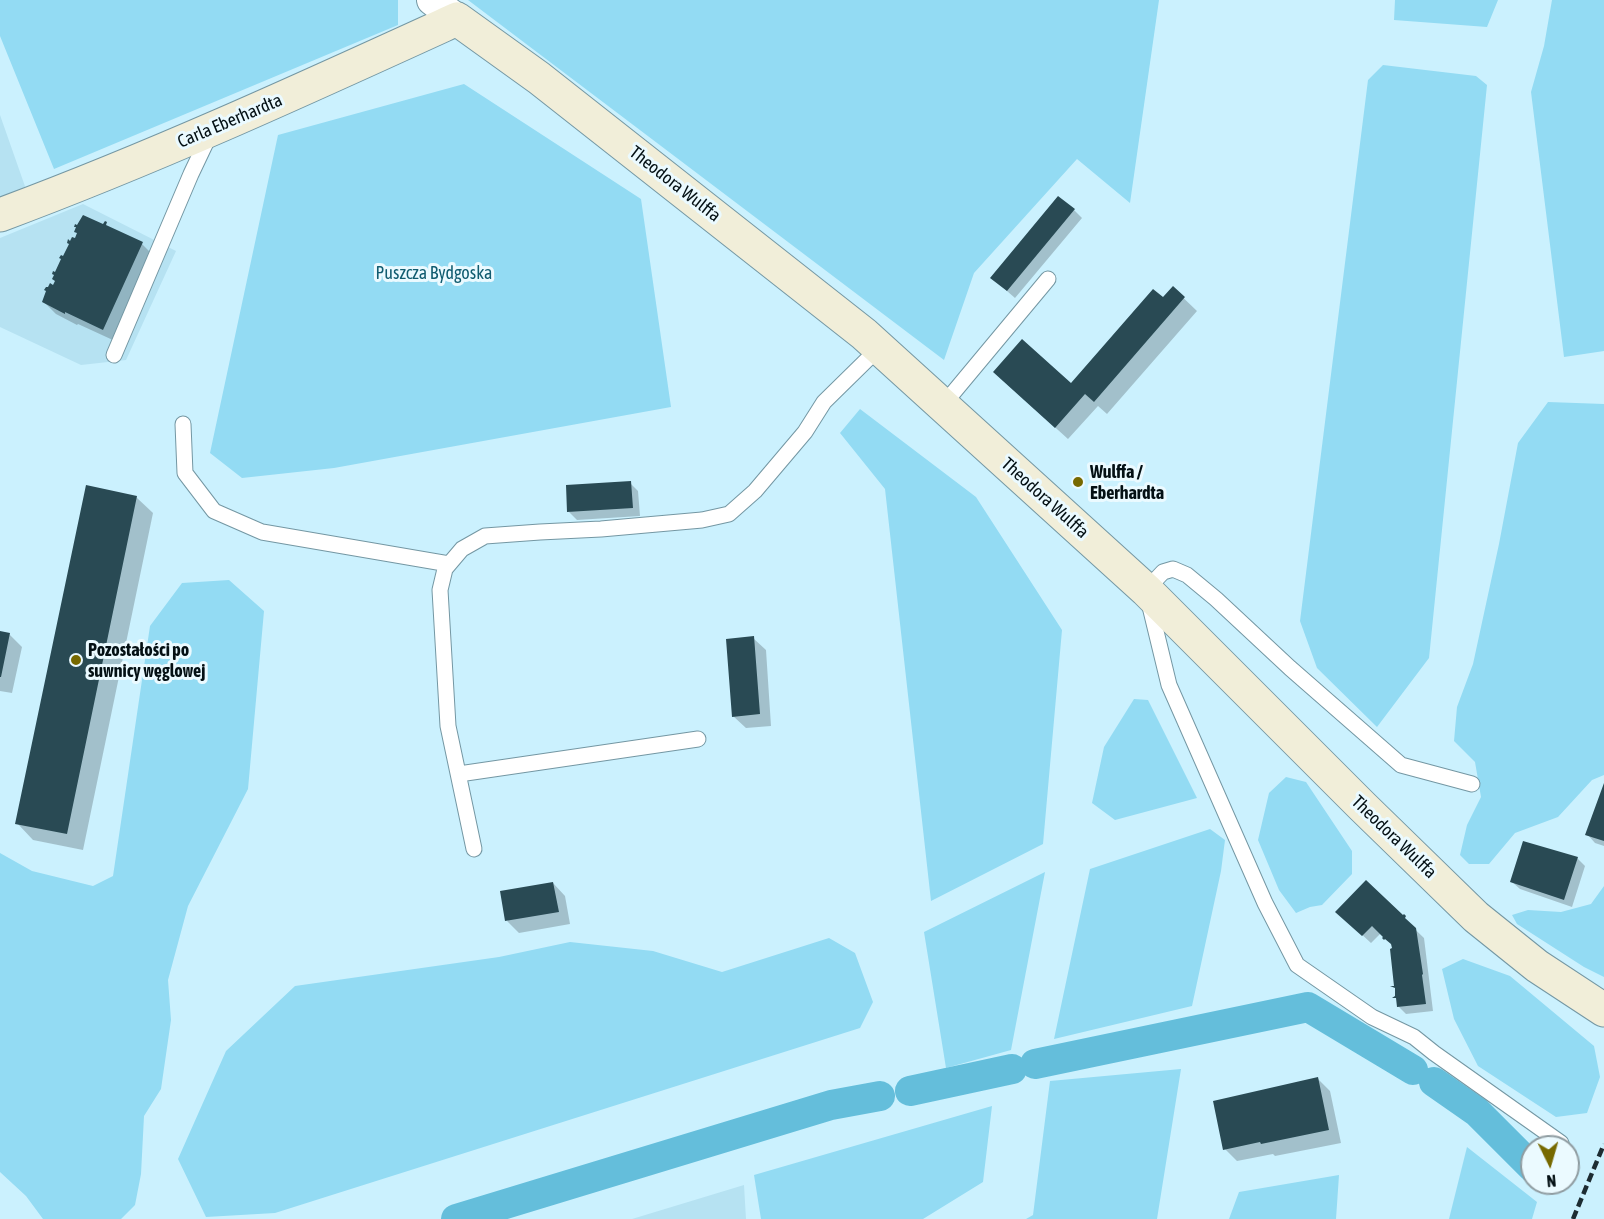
<!DOCTYPE html>
<html>
<head>
<meta charset="utf-8">
<style>
  body { margin:0 }
  #map { position:relative; width:1604px; height:1219px; overflow:hidden; background:#cbf1fe; font-family:"Asap Condensed",sans-serif }
  canvas { display:block }
  .north { position:absolute; left:1520px; top:1135px; width:60px; height:60px; box-sizing:border-box; background:#ebfaff; border:2px solid #8f9ca1; border-radius:50%; rotate:175deg; font-size:16px; font-weight:700; line-height:24px; text-align:center; color:#041014 }
  .north::after { content:''; display:block; margin:auto; width:21px; height:27px; background:#776900; clip-path:polygon(50% 0,100% 100%,50% 72%,0 100%) }
</style>
</head>
<body>
<div id="map">
<canvas width="1604" height="1219"></canvas>
<div class="north">N</div>
</div>
<script>
const g = document.querySelector('canvas').getContext('2d');
g.lineJoin = 'round';
function paint(path, color) {
  g.fillStyle = color;
  g.fill(path, 'evenodd');
}
function trace(path, color, width, dash) {
  g.strokeStyle = color;
  g.lineWidth = width;
  g.lineCap = dash ? 'butt' : 'round';
  g.setLineDash(dash || []);
  g.stroke(path);
}
function drawText(font, color, halo, rows, align = 'center') {
  g.font = font + ' "Asap Condensed",sans-serif';
  g.lineWidth = 6;
  g.setLineDash([]);
  g.textBaseline = 'middle';
  g.strokeStyle = halo;
  g.fillStyle = color;
  for (const [text, x, y, turn = 0] of rows) {
    g.save();
    g.translate(x, y);
    g.rotate((+turn || 0) * Math.PI / 180);
    g.textAlign = isNaN(turn) ? turn : align;
    if (halo) g.strokeText(text, 0, 0);
    g.fillText(text, 0, 0);
    g.restore();
  }
}
const built = new Path2D(`
  M0 115 27 192 0 201Z
  M83 204 176 251 126 360 81 365 0 327V238Z
  M744 1185 746 1219H632Z`);
const green = new Path2D(`
  M0 0H398V25L54 169 0 36Z
  M468 0H1159L1130 203 1077 159 974 273 944 360Z
  M1395 0H1498L1487 27 1394 20Z
  M1552 0H1604V351L1564 357 1531 92 1544 46Z
  M1383 65 1476 76 1487 85 1429 658 1377 727 1317 668 1300 621 1368 80Z
  M464 84 641 199 671 407 334 468 242 478 210 453 278 135Z
  M1548 402 1604 404V775L1592 780 1558 817 1515 833 1489 864H1469L1460 855 1467 825 1481 797 1475 762 1454 741 1457 707 1473 664 1499 544 1518 443Z
  M860 409 976 497 1062 630 1043 844 931 901 885 489 840 433Z
  M229 580 264 611 248 789 188 906 168 980 171 1020 161 1089 144 1116 141 1174 135 1205 121 1219H43L26 1196 0 1172V853L32 871 93 886 113 876 150 626 182 583Z
  M1134 699 1148 700 1197 798 1115 820 1092 803 1104 747Z
  M1286 777 1306 782 1352 851V874L1322 905 1310 907 1296 913 1279 890 1258 840 1269 793Z
  M1210 829 1225 840 1221 871 1192 1006 1054 1039 1090 869Z
  M1045 872 1011 1050 946 1068 924 932Z
  M1604 886V977L1584 967 1517 924 1512 915 1528 910 1561 912 1591 904Z
  M829 938 855 953 873 1002 860 1028 275 1213 206 1217 178 1159 226 1051 295 986 499 957 570 942 653 951 722 972Z
  M1463 959 1510 976 1594 1046 1600 1077 1587 1113 1556 1117 1478 1066 1454 1019 1442 969Z
  M1181 1069 1157 1219H1026L1033 1215 1050 1081Z
  M992 1106 983 1182 923 1219H761L754 1175Z
  M1467 1147 1537 1202 1532 1219H1449Z
  M1339 1175 1336 1219H1229L1239 1192Z`);
const shadow = new Path2D(`
  M1074 210 1082 218 1015 298 992 278Z
  M76 232 142 244 154 256 115 341 78 324 77 325 56 314 43 301 54 287 56 274 78 234Z
  M1173 288 1197 311 1107 414 1098 406 1068 439 1007 384 1071 385 1163 299Z
  M630 483 638 491 640 516 577 520 569 512Z
  M136 497 153 513 83 850 33 840 17 823Z
  M0 632 9 634 22 647 12 693 0 691Z
  M753 638 766 650 771 726 746 728 733 716Z
  M1604 787V846L1595 843 1587 834Z
  M1577 858 1585 866 1572 907 1520 889 1511 881Z
  M1366 882 1424 938 1433 1011 1406 1014 1398 1006 1393 944 1381 933 1371 943 1346 920Z
  M553 883 565 896 570 924 519 933 507 921Z
  M1318 1079 1330 1091 1341 1143 1275 1156 1273 1154 1237 1161 1225 1149Z`);
const canal = new Path2D(`
  M1035 1064 1308 1007 1413 1070
  M1434 1082 1477 1112 1532 1167
  M910 1091 1012 1069
  M456 1219 831 1105 880 1096`);
const building = new Path2D(`
  M1058 196 1075 209 1007 291 990 278Z
  M83 215 103 224 105 221 107 222 106 225 143 242 103 330 65 312V314L42 302 46 291 44 290 46 287H48L50 283 53 285 55 281 52 279 54 275 52 274 53 271 55 272 61 259 59 258 61 255 63 256 69 244 67 243 68 239 70 241 72 237 75 238 77 233 74 232 76 227H74L75 224 77 225Z
  M1173 286 1185 297 1094 402 1085 394 1055 428 993 372 1022 339 1071 383 1153 289 1163 297Z
  M631 481 633 508 567 512 566 485Z
  M86 485 137 496 67 834 15 824Z
  M0 631 10 633 1 677H0Z
  M754 636 760 714 732 717 726 639Z
  M1604 783V841L1585 835Z
  M1523 841 1578 857 1564 900 1510 882Z
  M1366 880 1403 915 1404 914 1406 916 1405 918 1416 928 1423 974 1422 975 1426 1004 1397 1007 1396 998H1392L1395 996V988L1390 986H1394L1390 949 1392 948 1391 944 1385 939 1384 940 1382 938 1383 937 1372 926 1362 936 1335 912Z
  M553 882 559 912 505 921 500 891Z
  M1318 1077 1329 1130 1261 1144 1260 1142 1223 1150 1213 1101Z`);
const lane = new Path2D(`
  M114 355 191 174 210 134
  M943 405 1048 279
  M183 424 185 473 214 511 262 532 449 564
  M459 774 698 739
  M1472 784 1401 765 1290 668 1216 599 1187 575 1173 569 1163 572 1146 590 1169 685 1265 903 1297 965 1372 1017 1414 1037 1434 1053 1561 1143
  M474 849 448 726 440 590 445 569 462 549 485 536 540 532 601 529 702 520 729 514 755 491 805 432 824 402 879 348`);
const street = new Path2D(`
  M432 0 457 19`);
const secondary = new Path2D(`
  M0 215C156 157 306 88 457 19L539 78 864 334 1146 590 1362 806 1476 917 1537 966 1604 1010`);
const rail = new Path2D(`
  M1573 1219 1604 1144`);
const markers = [
  [1078,482,6,"#776900"],
  [76,660,6,"#776900"]
];
const streetNames = [
  ["Carla Eberhardta",230,121,-23],
  ["Theodora Wulffa",675,184,38],
  ["Theodora Wulffa",1045,498,42],
  ["Theodora Wulffa",1394,837,44]
];
const parkNames = [
  ["Puszcza Bydgoska",434,273]
];
const poiNames = [
  ["Wulffa /",1090,472],
  ["Eberhardta",1090,493],
  ["Pozostałości po",88,650],
  ["suwnicy węglowej",88,671]
];
paint(built, '#b6e2f2');
paint(green, '#93dbf3');
paint(shadow, '#0003');
trace(canal, '#64bedb', 30);
paint(building, '#294a54');
trace(lane, '#7497a3', 17);
trace(street, '#7497a3', 32);
trace(secondary, '#7497a3', 35);
trace(lane, '#fff', 15);
trace(street, '#fff', 30);
trace(secondary, '#f1eed9', 33);
trace(rail, '#1d2c32', 4.5, [9, 4.5]);
for (const [x, y, r, color] of markers) {
  const dot = new Path2D();
  dot.arc(x, y, r, 0, 2 * Math.PI);
  g.fillStyle = color;
  g.fill(dot);
  trace(dot, '#ebfaff', 2);
}
drawText('18px', '#041014', '#ebfaff', streetNames);
drawText('18px', '#105c70', '#ebfaff', parkNames);
drawText('bold 18px', '#041014', '#ebfaff', poiNames, 'left');
</script>
</body>
</html>
